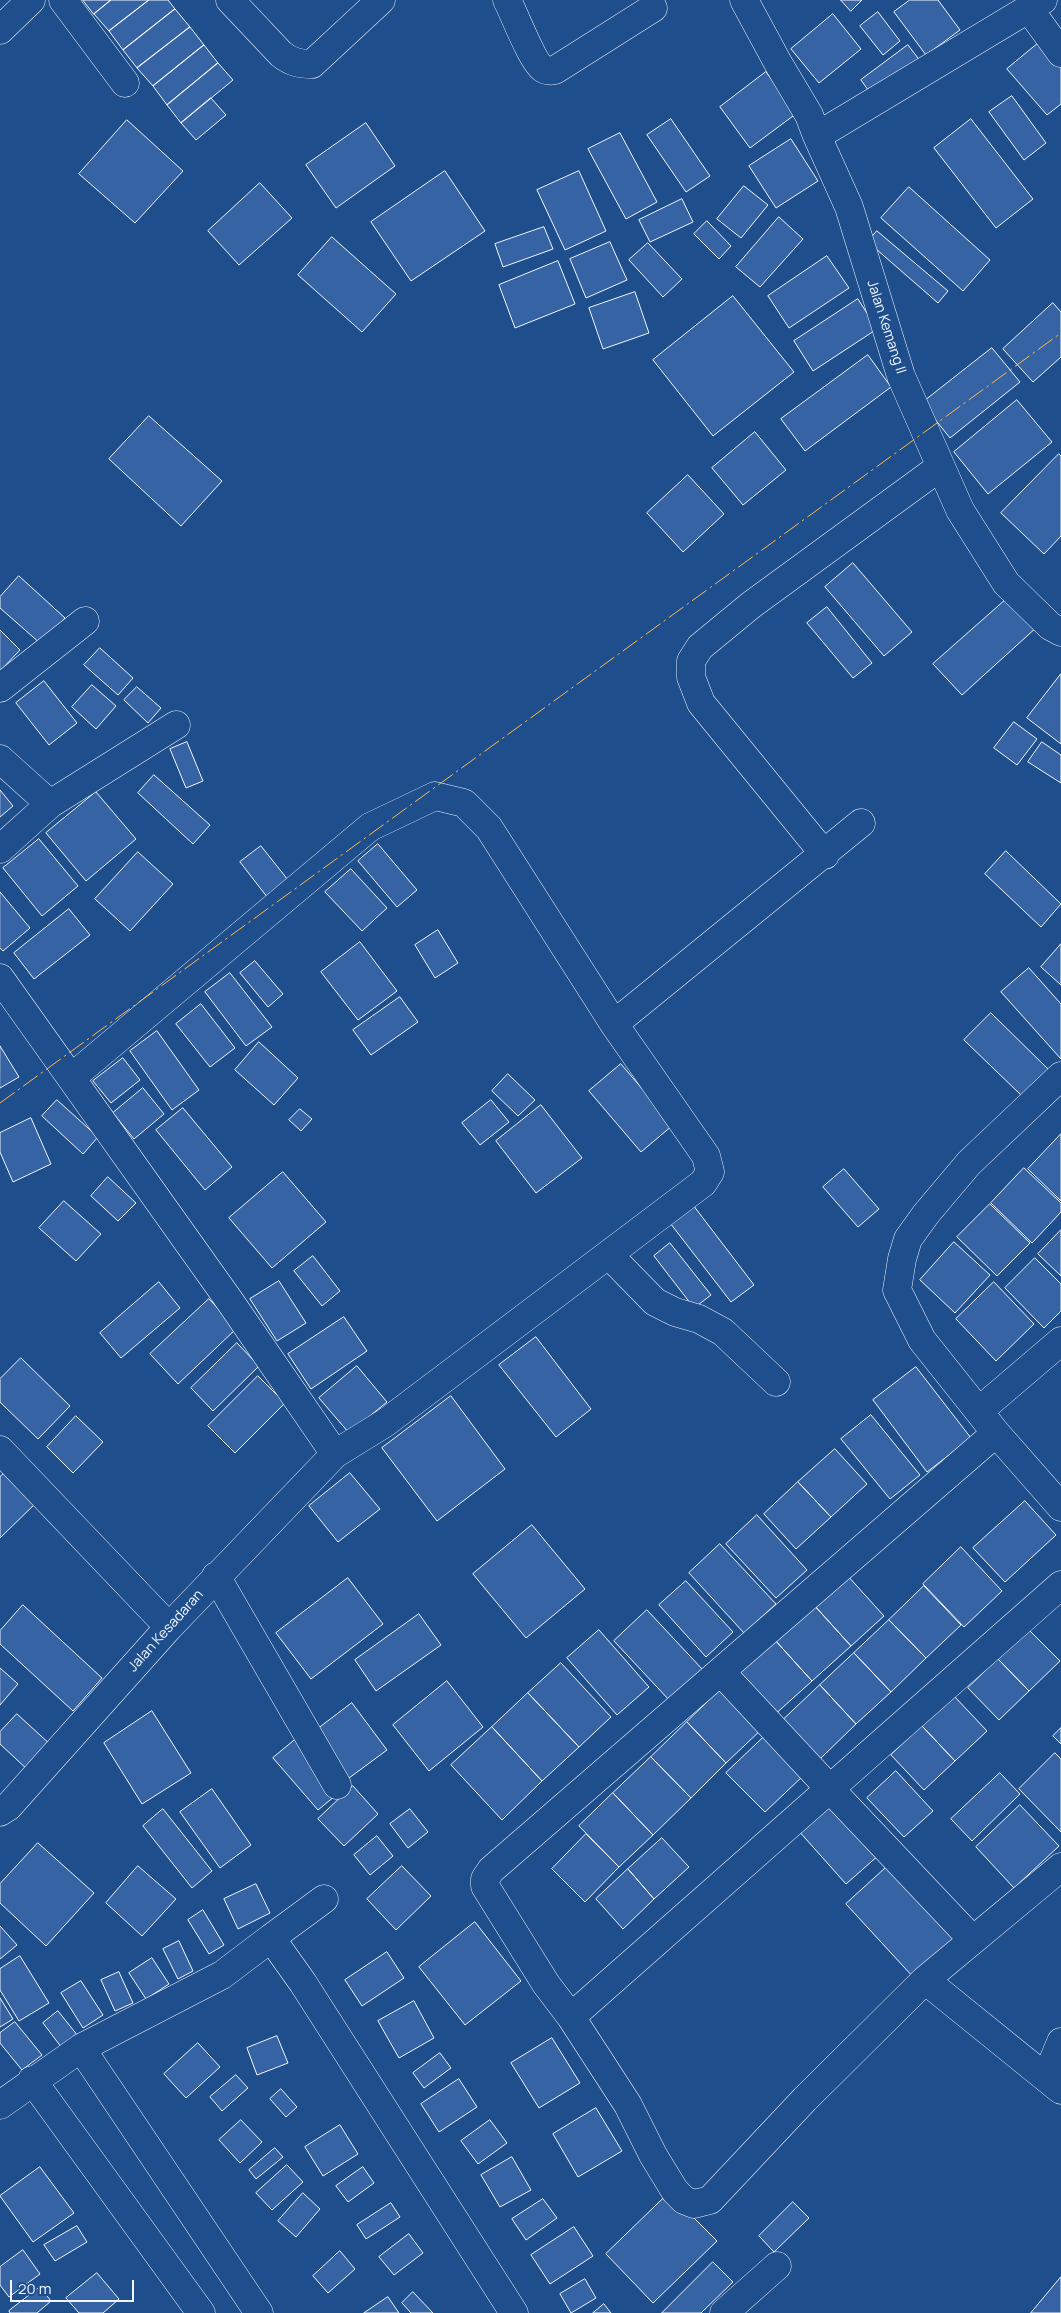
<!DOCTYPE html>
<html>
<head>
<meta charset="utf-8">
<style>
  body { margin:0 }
  #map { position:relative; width:1061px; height:2313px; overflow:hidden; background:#1f4e8c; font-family:Manrope,sans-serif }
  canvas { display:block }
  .scale { position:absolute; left:10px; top:2280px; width:124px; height:22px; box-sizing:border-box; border:2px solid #f2f6ff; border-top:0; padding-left:6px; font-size:15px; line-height:18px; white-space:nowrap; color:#f2f6ff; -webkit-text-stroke:4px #1f4e8c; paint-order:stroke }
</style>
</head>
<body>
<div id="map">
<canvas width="1061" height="2313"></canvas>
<div class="scale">20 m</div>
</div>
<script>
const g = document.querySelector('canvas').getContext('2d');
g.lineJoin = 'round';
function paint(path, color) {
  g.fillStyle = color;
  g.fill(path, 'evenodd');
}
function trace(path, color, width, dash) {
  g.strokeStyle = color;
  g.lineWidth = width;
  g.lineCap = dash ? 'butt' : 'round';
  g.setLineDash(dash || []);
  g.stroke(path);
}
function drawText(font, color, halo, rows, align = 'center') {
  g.font = font + ' Manrope,sans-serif';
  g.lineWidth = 4;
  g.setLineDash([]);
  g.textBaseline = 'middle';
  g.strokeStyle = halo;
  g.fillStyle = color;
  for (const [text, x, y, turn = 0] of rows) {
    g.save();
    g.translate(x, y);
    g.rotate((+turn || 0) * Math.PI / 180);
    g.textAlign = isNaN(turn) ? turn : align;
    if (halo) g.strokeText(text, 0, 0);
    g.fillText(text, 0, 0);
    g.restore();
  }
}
const building = new Path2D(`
  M83 0H111L94 14Z
  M111 0H149L109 31 94 14Z
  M149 0H168L175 9 123 50 109 31Z
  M841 0H862L851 11Z
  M910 0H938L960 30 926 55 894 12Z
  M175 9 190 27 137 68 123 50Z
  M878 12 900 41 883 55 860 26Z
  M833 14 861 49 819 83 791 49Z
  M190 27 204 45 153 86 137 68Z
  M1041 41 1061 65V104L1047 115 1007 69Z
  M204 45 218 63 167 105 153 86Z
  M908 45 921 62 873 97 861 80Z
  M218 63 233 80 181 123 167 105Z
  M766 72 797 113 750 148 720 107Z
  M1012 96 1046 143 1024 160 989 112Z
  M211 98 226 115 196 140 181 123Z
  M671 119 710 176 686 192 647 135Z
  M971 119 1033 199 996 228 934 148Z
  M127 120 183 171 135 223 79 174Z
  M366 123 395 166 336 208 306 165Z
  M620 133 657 202 626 219 588 149Z
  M791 139 818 181 776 208 749 166Z
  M445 171 485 231 411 281 371 222Z
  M579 171 606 231 565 250 537 190Z
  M260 183 292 218 239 265 208 231Z
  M744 186 768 205 741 238 717 219Z
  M909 187 990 260 963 291 881 218Z
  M682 199 693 222 650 242 639 220Z
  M779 217 803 239 760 287 736 267Z
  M707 221 731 246 719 259 694 234Z
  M544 227 553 249 503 267 495 244Z
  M877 231 948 291 938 303 868 242Z
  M332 237 396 294 362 332 298 275Z
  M610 242 627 280 586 298 570 259Z
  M648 243 682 279 663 297 629 260Z
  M827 256 849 288 789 328 768 296Z
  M558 261 575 304 515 328 499 285Z
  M635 292 649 333 603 349 589 308Z
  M733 296 794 372 713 436 653 360Z
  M858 299 877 329 813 371 794 341Z
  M1053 303 1061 312V357L1033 382 1003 349Z
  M992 348 1020 382 950 438 922 403Z
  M868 355 891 387 805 451 781 419Z
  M1017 400 1052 442 988 494 954 452Z
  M149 416 222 481 181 526 109 459Z
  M755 432 786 470 743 505 712 468Z
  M1059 454 1061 456V536L1044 554 1001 513Z
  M688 475 724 514 683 552 647 513Z
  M853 563 912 632 884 656 825 587Z
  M19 576 65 618 41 644 0 608V597Z
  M1010 596 1038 626 962 695 933 664Z
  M827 607 872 663 853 678 807 623Z
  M0 630 20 650 0 671Z
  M100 648 133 678 118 695 84 665Z
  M1061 674V744L1027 718Z
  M44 681 77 723 49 745 16 703Z
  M92 685 116 706 96 729 72 707Z
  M137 687 161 708 148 723 124 700Z
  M1014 722 1037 739 1017 765 994 748Z
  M187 742 203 781 186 788 170 749Z
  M1042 742 1061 755V783L1028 762Z
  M154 775 210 825 193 844 138 793Z
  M0 790 13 806 0 817Z
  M96 792 136 839 86 881 46 833Z
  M39 839 78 886 42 916 3 868Z
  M378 844 417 890 397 907 358 861Z
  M261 846 292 885 271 902 240 862Z
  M1006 851 1061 904 1041 927 985 874Z
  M138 852 173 884 130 931 95 899Z
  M351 869 387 908 362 931 325 892Z
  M0 892 30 928 3 951 0 948Z
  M69 909 90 935 34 979 14 953Z
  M438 930 458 963 435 978 415 945Z
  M360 942 397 991 358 1020 321 972Z
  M1061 944V985L1041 967Z
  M255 961 283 994 268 1007 240 973Z
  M1029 968 1061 1004V1059L1001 992Z
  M230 973 272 1027 246 1046 205 992Z
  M400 997 418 1022 371 1055 353 1030Z
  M201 1004 235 1048 210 1067 176 1024Z
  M991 1013 1048 1069 1022 1096 964 1040Z
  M157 1031 199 1090 172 1110 130 1051Z
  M259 1042 298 1078 274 1105 235 1070Z
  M0 1046 19 1077 0 1088Z
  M123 1058 140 1080 111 1103 93 1081Z
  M621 1064 673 1125 641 1152 589 1091Z
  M508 1074 535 1100 518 1116 492 1091Z
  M143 1088 164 1114 134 1139 113 1113Z
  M57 1100 98 1137 83 1154 42 1116Z
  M491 1100 509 1122 480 1145 462 1123Z
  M541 1105 582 1158 536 1193 496 1141Z
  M183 1108 232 1167 205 1190 156 1130Z
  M300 1109 312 1119 301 1131 289 1120Z
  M31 1118 51 1164 13 1182 0 1152V1133Z
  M1061 1134V1201L1028 1169Z
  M1024 1168 1061 1203V1212L1032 1243 991 1203Z
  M844 1169 879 1209 858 1227 823 1187Z
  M283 1172 326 1222 272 1268 229 1218Z
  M108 1177 136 1203 118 1221 91 1196Z
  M64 1201 101 1234 76 1261 39 1228Z
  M690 1201 754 1285 731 1302 667 1219Z
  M990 1204 1030 1243 997 1276 957 1237Z
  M1061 1230V1276L1038 1254Z
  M954 1242 990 1275 955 1313 920 1280Z
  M670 1243 711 1295 694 1308 654 1256Z
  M313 1256 340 1291 322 1306 294 1271Z
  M1035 1258 1061 1284V1311L1044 1328 1005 1288Z
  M279 1281 306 1323 277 1341 250 1299Z
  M159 1282 180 1308 121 1358 100 1333Z
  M994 1282 1034 1324 996 1361 956 1319Z
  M209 1299 237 1328 178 1384 150 1354Z
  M344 1317 367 1351 311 1389 288 1354Z
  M536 1337 591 1409 556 1437 499 1365Z
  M237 1343 259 1366 213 1411 191 1388Z
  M21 1358 70 1406 38 1439 0 1402V1379Z
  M357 1366 387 1402 349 1433 319 1398Z
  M916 1367 971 1438 927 1472 873 1400Z
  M258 1376 285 1403 235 1453 208 1426Z
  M451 1396 505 1469 437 1521 382 1448Z
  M871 1415 920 1475 890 1499 841 1439Z
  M76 1416 103 1442 73 1473 47 1447Z
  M835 1449 867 1484 831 1517 798 1482Z
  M9 1469 39 1500 0 1538V1477Z
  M350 1473 380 1509 338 1542 309 1506Z
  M798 1482 831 1517 796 1549 764 1514Z
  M1025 1501 1056 1535 1005 1582 973 1548Z
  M757 1515 807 1570 776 1598 726 1544Z
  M532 1525 585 1589 526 1638 473 1574Z
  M720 1544 776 1604 744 1633 689 1573Z
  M961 1547 1002 1591 964 1627 923 1584Z
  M846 1574 884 1616 851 1646 813 1604Z
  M348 1578 383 1624 311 1679 276 1633Z
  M686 1581 733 1632 706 1657 659 1605Z
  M924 1586 961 1625 926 1658 889 1620Z
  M813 1604 851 1646 812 1681 774 1639Z
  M23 1605 102 1678 73 1711 0 1644V1631Z
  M647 1610 703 1670 670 1701 614 1641Z
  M419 1614 441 1645 376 1691 355 1660Z
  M889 1620 926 1658 891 1692 854 1653Z
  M599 1630 649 1687 617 1715 567 1658Z
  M1029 1630 1060 1661 1029 1691 998 1659Z
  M774 1639 812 1681 772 1717 735 1675Z
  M854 1653 891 1692 856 1724 820 1685Z
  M998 1659 1029 1691 999 1720 968 1688Z
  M561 1663 611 1717 579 1747 528 1693Z
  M0 1668 18 1684 0 1705Z
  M447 1681 483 1727 429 1771 393 1725Z
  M820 1685 856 1724 820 1759 783 1720Z
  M724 1686 764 1727 726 1763 687 1722Z
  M528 1693 579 1747 542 1781 492 1727Z
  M954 1696 987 1731 955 1761 922 1726Z
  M352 1703 387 1750 345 1781 310 1735Z
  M152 1711 191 1773 142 1804 104 1743Z
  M17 1714 52 1746 29 1771 0 1744V1732Z
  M687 1722 726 1763 691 1798 651 1757Z
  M922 1726 955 1761 924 1790 891 1755Z
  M492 1727 542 1781 502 1820 451 1765Z
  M1061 1728V1744L1053 1736Z
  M766 1735 804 1775 765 1812 726 1773Z
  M296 1739 341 1791 318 1810 273 1758Z
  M1055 1753 1061 1759V1832L1019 1789Z
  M651 1757 691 1798 653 1835 613 1793Z
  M896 1771 933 1811 904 1837 867 1798Z
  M1000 1773 1020 1794 972 1841 951 1819Z
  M353 1786 378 1814 344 1846 318 1819Z
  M212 1789 251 1845 220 1868 180 1812Z
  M613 1793 653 1835 619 1867 579 1826Z
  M831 1799 880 1854 846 1884 797 1829Z
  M1020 1805 1059 1846 1014 1888 976 1847Z
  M163 1809 212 1871 192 1888 143 1826Z
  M410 1809 428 1832 408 1848 390 1824Z
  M586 1834 619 1867 585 1902 552 1869Z
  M377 1836 393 1856 370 1875 354 1855Z
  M662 1838 689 1867 654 1899 628 1869Z
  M38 1843 94 1893 46 1946 0 1903V1884Z
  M890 1864 958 1938 915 1979 846 1904Z
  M138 1866 176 1899 142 1936 106 1903Z
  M402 1866 431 1896 396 1930 367 1899Z
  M628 1869 654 1899 623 1929 596 1899Z
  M256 1884 270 1913 238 1929 224 1899Z
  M203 1910 224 1945 209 1954 188 1920Z
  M475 1922 521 1981 465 2025 419 1967Z
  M0 1926 17 1945 0 1959Z
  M179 1941 193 1971 178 1979 163 1949Z
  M387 1952 404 1978 362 2006 345 1980Z
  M20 1956 49 2003 19 2021 0 1990V1969Z
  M152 1958 169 1984 146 1999 129 1973Z
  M119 1972 133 2003 115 2011 101 1980Z
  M81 1981 103 2015 83 2028 61 1993Z
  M0 1998 13 2019 0 2027Z
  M414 2001 434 2038 399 2058 378 2021Z
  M58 2011 78 2036 62 2048 43 2023Z
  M15 2022 42 2055 22 2070 0 2043V2033Z
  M277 2036 288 2063 257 2075 247 2048Z
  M552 2038 580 2083 539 2108 511 2063Z
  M198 2043 220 2067 186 2098 164 2074Z
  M440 2053 451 2068 424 2088 413 2073Z
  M236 2075 248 2088 222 2111 210 2097Z
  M459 2079 477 2107 439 2132 421 2104Z
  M281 2089 297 2107 286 2117 270 2099Z
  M596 2108 622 2151 578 2177 553 2134Z
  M241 2120 262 2142 240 2163 219 2140Z
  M490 2120 507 2143 478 2164 461 2141Z
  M340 2125 358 2154 323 2176 305 2147Z
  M275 2148 283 2157 256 2179 249 2170Z
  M512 2157 531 2190 500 2207 481 2175Z
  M287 2165 303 2182 272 2210 256 2193Z
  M40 2167 74 2213 33 2242 0 2196Z
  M363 2167 374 2183 348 2202 336 2186Z
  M303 2193 320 2209 296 2237 278 2221Z
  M669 2193 717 2241 653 2303 606 2254Z
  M543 2199 557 2218 526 2240 512 2219Z
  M793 2202 809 2218 774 2252 759 2236Z
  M391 2203 400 2217 366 2239 357 2225Z
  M77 2226 87 2242 55 2261 44 2245Z
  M574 2227 593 2256 550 2284 531 2255Z
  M409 2234 423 2253 394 2275 379 2257Z
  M23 2250 40 2274 9 2297 0 2285V2267Z
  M340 2251 355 2269 328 2293 313 2276Z
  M713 2262 733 2282 701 2313H662Z
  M97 2273 119 2299 103 2313H79L66 2298Z
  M1061 2277V2313H1031Z
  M585 2279 596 2298 571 2313 560 2294Z
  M40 2287 51 2301 37 2313H10L9 2311Z
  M413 2292 433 2313H411L402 2303Z
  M388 2297 399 2313H364Z
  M604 2304 611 2313H593Z`);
const street = new Path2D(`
  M63 0 125 83
  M230 0 281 54C291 62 299 64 312 64L381 0
  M507 0C514 13 533 64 544 69 547 71 552 71 555 70L653 8
  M744 0 778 63 809 115 817 136 849 207 901 376 960 510 1006 583 1050 626 1061 632
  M1029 9 1061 53
  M0 30 31 0
  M817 136 1043 0
  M0 688 85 621
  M0 759 50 804
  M0 849 50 804 176 725
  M825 855 701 703 691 677V661L700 647 751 605 940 467
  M0 978 229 1300 335 1454
  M614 1024 861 823
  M1061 1076 969 1163 926 1214 908 1239 902 1259 897 1290 922 1340 996 1433 1061 1507
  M609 1255 655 1302 675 1312 699 1319 723 1332 776 1382
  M979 1411 1061 1341
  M996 1433 491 1870 485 1879V1886L546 1984 571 2017 628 2105 653 2155 675 2191 684 2200 694 2204 710 2200 805 2099 925 1980 1061 2090
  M0 1450 169 1627
  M216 1576 337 1785
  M721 1672 830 1789 972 1939
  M0 1812 8 1807 169 1627 335 1454 385 1423 703 1183 710 1172 706 1156 614 1024 489 828 464 803 435 796 370 827 71 1078
  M271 1938 324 1899
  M925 1980 1061 1867
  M571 2017 1061 1585
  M81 2048 259 2313
  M1046 2078 1061 2042
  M32 2080 201 2313
  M0 2105 81 2048 222 1975 271 1938 303 1983 514 2313
  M724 2313 777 2266`);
const power = new Path2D(`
  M0 1103 1061 333`);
const streetNames = [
  ["Jalan Kemang II",886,327,72],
  ["Jalan Kesadaran",166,1631,-48]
];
paint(building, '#3563a3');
trace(building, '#f2f6ff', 1);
trace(street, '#f2f6ff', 29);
trace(street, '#1f4e8c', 28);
trace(power, '#ffb74d', 1, [18, 4, 2.5, 4]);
drawText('14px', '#f2f6ff', '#1f4e8c', streetNames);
</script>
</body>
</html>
